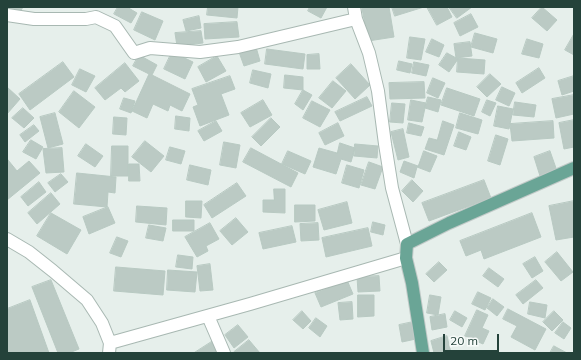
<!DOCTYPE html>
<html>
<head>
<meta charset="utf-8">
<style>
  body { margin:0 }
  #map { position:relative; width:581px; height:360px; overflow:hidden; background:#e6efeb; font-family:Mulish,sans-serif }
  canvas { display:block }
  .frame { position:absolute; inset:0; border:8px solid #24423a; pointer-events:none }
  .scale { position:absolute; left:443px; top:334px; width:56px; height:18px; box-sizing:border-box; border:2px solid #24423a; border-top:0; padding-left:5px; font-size:12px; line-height:14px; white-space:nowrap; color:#24423a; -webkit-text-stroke:3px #f7fbf9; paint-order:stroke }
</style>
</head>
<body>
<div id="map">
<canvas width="581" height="360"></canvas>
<div class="frame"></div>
<div class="scale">20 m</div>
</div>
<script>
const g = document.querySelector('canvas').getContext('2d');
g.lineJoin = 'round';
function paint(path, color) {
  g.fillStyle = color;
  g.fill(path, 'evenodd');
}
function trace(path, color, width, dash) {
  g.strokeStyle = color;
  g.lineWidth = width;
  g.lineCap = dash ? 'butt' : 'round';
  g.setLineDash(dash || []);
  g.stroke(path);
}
const building = new Path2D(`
  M7 7H23L19 14 7 8Z
  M118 7H127L137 13 131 23 114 14Z
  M208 7H238L237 18 207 15Z
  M310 7H327L321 18 308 11Z
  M370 7H389L394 37 368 41 362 8Z
  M392 7H424L395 16Z
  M427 7H447L452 17 437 25Z
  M449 7H472L457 18Z
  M542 7 557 20 547 31 532 18Z
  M142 12 163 21 155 40 134 30Z
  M471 14 478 27 460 36 454 23Z
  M199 16 201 28 186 31 183 20Z
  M237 22 239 37 205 39 204 24Z
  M201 31 203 43 177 46 175 33Z
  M475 33 497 39 493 53 471 47Z
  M574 34V55L565 50Z
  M410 37 425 39 421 60 407 58Z
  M432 39 444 45 439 57 426 52Z
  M527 39 543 44 539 58 522 54Z
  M470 42 472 56 456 58 454 44Z
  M256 47 260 61 244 66 239 52Z
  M267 49 305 54 303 69 265 64Z
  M172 52 193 62 185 79 164 69Z
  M447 53 458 59 449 72 439 65Z
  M319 54 320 69H307V55Z
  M139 55 157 65 152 75 190 94 182 111 170 105 168 111 153 104 147 118 132 111 149 74 133 66Z
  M217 56 226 71 206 82 198 67Z
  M458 58 485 60 484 74 457 72Z
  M399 61 412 64 410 73 397 70Z
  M63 62 74 77 30 110 19 94Z
  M414 62 429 65 426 76 412 73Z
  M125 63 139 81 125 92 121 88 105 100 95 88Z
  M351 64 370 85 355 99 336 78Z
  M539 68 545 78 522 93 516 83Z
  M80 69 95 76 86 92 72 85Z
  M253 70 271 74 268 88 250 83Z
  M490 74 501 84 487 97 477 87Z
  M285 75 303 77V90L284 88Z
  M230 76 235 89 221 94 229 115 200 126 193 107 198 105 192 89Z
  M574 76V91L562 95 558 81Z
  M433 78 445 83 438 98 427 93Z
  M333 81 346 91 332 108 319 98Z
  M424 82 425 98 390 99 389 83Z
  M7 87 20 99 7 114Z
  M502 87 515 93 509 106 496 100Z
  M447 88 480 99 474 116 441 105Z
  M303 90 312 95 303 110 295 104Z
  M74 91 95 107 79 128 59 112Z
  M574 95V114L556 118 552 99Z
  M367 97 372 106 340 121 335 112Z
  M428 97 441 100 438 112 425 108Z
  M124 98 135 101 131 113 120 109Z
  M263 100 272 115 250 127 241 113Z
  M411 100 426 103 422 122 408 120Z
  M487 100 496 103 490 116 482 112Z
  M312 101 330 110 320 127 303 118Z
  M515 102 536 105 534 117 513 115Z
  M392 103 405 104 403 123 390 122Z
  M498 106 513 109 509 129 494 126Z
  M23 108 34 118 24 128 12 118Z
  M55 113 63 144 48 148 40 117Z
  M460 113 482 120 478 134 456 128Z
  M176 116 190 118 189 131 175 129Z
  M114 117 127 118 126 135 113 134Z
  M271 118 280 127 261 146 252 137Z
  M574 120V147L564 149 559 123Z
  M216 121 222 131 204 141 198 131Z
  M443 121 454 125 444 155 425 149 429 138 437 140Z
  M553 121 554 138 512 141 510 124Z
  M338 123 344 136 325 145 319 133Z
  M409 123 424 127 421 136 407 133Z
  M34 125 39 131 25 142 20 135Z
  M403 129 409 157 398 160 391 132Z
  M459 132 471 137 466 150 454 146Z
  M496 135 508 139 500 165 488 161Z
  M31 140 43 147 36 159 23 152Z
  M145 141 164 156 151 172 132 157Z
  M224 142 240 145 236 168 220 165Z
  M340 143 355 148 351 162 341 159 336 174 313 167 319 148 337 153Z
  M86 144 103 156 95 167 78 156Z
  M355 144 378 146 377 158 354 156Z
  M112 146H128V176H111Z
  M170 147 185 151 181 164 166 160Z
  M62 148 64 172 46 173 43 149Z
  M251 148 298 173 291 187 243 162Z
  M288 151 311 161 305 174 282 164Z
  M424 151 437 156 430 172 417 167 414 178 400 172 404 161 418 166Z
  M550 151 557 171 540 176 534 157Z
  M8 160 17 171 29 161 40 173 7 200V161Z
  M369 162 383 167 375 189 361 185Z
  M129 164H139L140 181H129Z
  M190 165 211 170 208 185 187 180Z
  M347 165 364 170 359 188 342 183Z
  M77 173 116 177 115 193 108 192 107 207 74 204Z
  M61 174 68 182 55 192 48 183Z
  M412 180 423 191 413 202 402 191Z
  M484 180 491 198 429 221 422 203Z
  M39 182 46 192 28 206 21 197Z
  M237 183 246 196 212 218 204 205Z
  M274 189H285V213L263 212V200H274Z
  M51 193 60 204 37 224 28 213Z
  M186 201H202L201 218 186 217Z
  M574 201V237L556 240 549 206Z
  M347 202 352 223 324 230 318 210Z
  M295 205H315V221L295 222Z
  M137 206 167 208 166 225 136 222Z
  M108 207 115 223 89 234 83 217Z
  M51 213 81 230 67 254 37 236Z
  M532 213 541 237 484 259 481 250 466 256 460 241Z
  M236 218 248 232 232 245 220 231Z
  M173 220H194V231H173Z
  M373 222 385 225 383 235 371 232Z
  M210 223 219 239 206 246 208 251 197 257 185 237Z
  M318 223 319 240 301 241 300 224Z
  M149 225 166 228 163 241 146 238Z
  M292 226 296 242 263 249 259 233Z
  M368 228 372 246 326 257 322 238Z
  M117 237 128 241 121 257 110 253Z
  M557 252 573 272 561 281 545 262Z
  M178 255 193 257 192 269 176 267Z
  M535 257 543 271 532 278 523 264Z
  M439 262 447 270 434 282 426 274Z
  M210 264 213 290 200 291 197 266Z
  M116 267 165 271 163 295 114 291Z
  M489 268 504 279 498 287 483 276Z
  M168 270 197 272 195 292 167 290Z
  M379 276 380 291 358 292 357 277Z
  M51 280 79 349 69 353H58L32 287Z
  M347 280 353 294 321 307 315 293Z
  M536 280 543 288 523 304 516 295Z
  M478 292 491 298 485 310 472 304Z
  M358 295H374V316L358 317Z
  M430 295 441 297 438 315 427 313Z
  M493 299 504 307 497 316 487 308Z
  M30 300 49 353H7V309Z
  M352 302 353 319 340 320 338 303Z
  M530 302 547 305 545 318 528 314Z
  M508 309 546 329 535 350 511 337 517 326 503 319Z
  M477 310 488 315 482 328 489 331 483 344 465 336Z
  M302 311 311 321 303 329 293 320Z
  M455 311 467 318 462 327 450 320Z
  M554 311 563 320 552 331 543 322Z
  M445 314 447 327 432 330 430 317Z
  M316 318 327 326 320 337 309 328Z
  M413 322 416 339 402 342 399 325Z
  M563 322 571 328 564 339 555 333Z
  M238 325 248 337 234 348 225 335Z
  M447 336 451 353H434L431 341Z
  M249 340 260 353H234V352Z
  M213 341 221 353H194Z
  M554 346 567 353H550Z`);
const minor = new Path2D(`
  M354 7 356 19 369 53 378 91 385 144 392 188 407 244
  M7 15 34 19H86L96 17 115 26 134 53 150 48 200 52 238 47 356 19
  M7 239 29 252 53 271 87 300 102 323 110 343 109 353
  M208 316 224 353
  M110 343 250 304 406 258`);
const major = new Path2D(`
  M423 353 412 283 406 258 407 244 449 223 574 168`);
paint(building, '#bbcac4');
trace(building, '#b8c9c2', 1);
trace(minor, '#a8b8b2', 14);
trace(major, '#c2cac8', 14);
trace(minor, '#fff', 12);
trace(major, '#6aa596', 12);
</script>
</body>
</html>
